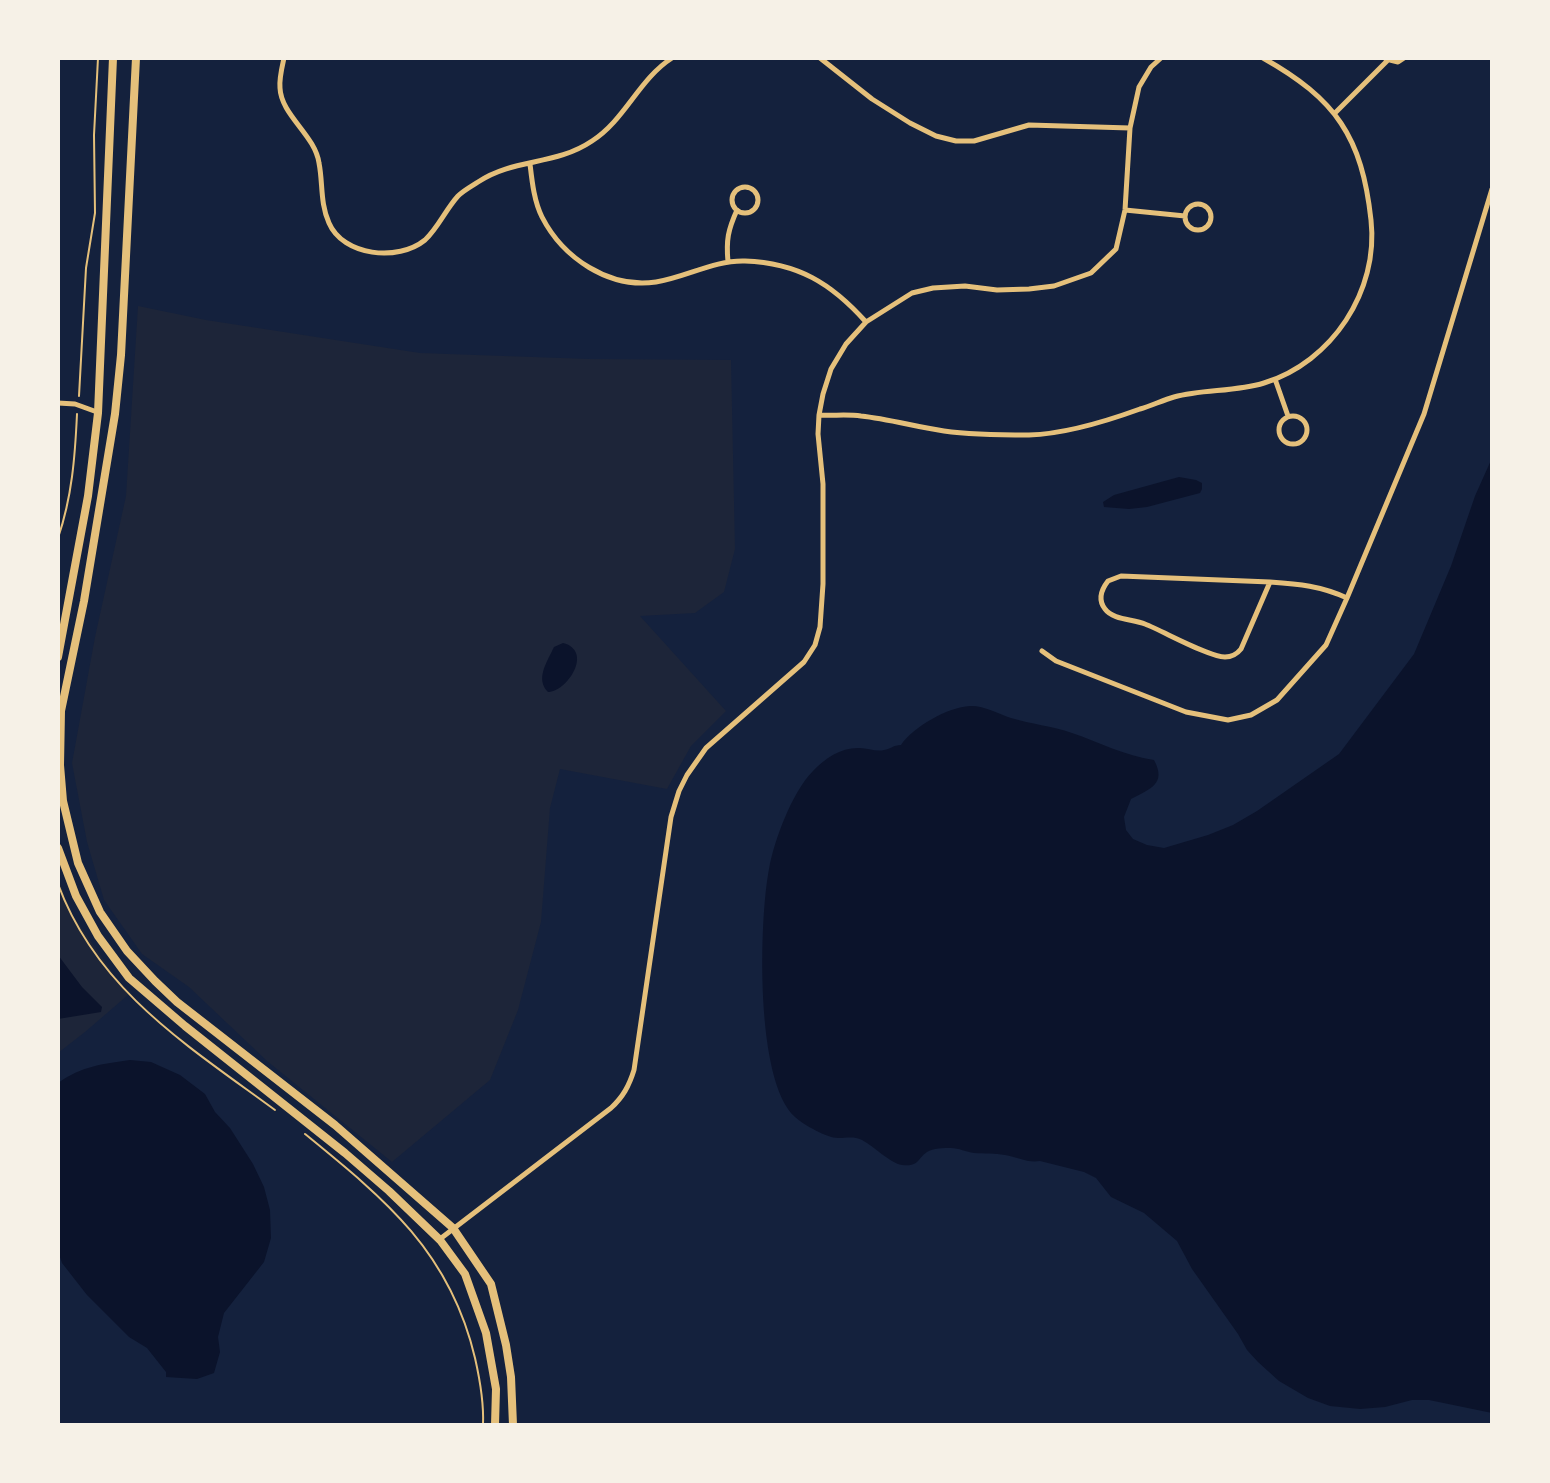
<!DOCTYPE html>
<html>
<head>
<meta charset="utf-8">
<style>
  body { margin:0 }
  #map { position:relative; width:1550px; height:1483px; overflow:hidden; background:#14213d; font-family:"IBM Plex Sans",sans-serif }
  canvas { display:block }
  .frame { position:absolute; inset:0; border:60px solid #f6f1e7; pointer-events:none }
</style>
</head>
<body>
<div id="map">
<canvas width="1550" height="1483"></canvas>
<div class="frame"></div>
</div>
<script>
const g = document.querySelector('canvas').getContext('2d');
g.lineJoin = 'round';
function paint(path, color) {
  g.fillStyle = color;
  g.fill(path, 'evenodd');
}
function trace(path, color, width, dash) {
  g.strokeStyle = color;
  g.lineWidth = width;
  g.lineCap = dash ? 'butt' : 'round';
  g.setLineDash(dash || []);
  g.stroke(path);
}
const green = new Path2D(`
  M138 306 206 320 420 353 589 359 731 360 735 549 724 592 695 613 640 616 726 711 691 746 667 789 560 769 550 808 541 922 518 1010 490 1080 392 1162 267 1061 189 987 142 954 104 900 87 842 72 763 95 637 126 496Z
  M58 877 70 911 128 995 85 1032 58 1053Z`);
const water = new Path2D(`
  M1492 458V1413L1429 1400H1412L1385 1407 1360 1409 1330 1406 1308 1398 1279 1381 1258 1362 1247 1350 1238 1334 1192 1269 1177 1241 1144 1213 1111 1197 1096 1178 1084 1172 1040 1161C1027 1163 1017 1157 1005 1155 995 1153 984 1154 974 1153 966 1152 959 1148 951 1148 944 1148 933 1148 927 1152 917 1159 919 1167 902 1165 890 1163 875 1147 862 1140 854 1136 847 1138 838 1138 827 1138 804 1125 795 1117 755 1081 759 921 769 869 774 841 792 792 813 771 825 758 842 747 860 748 867 748 877 752 884 750 891 749 893 745 901 745 913 727 948 707 970 706 982 705 999 714 1011 718 1031 724 1052 726 1072 733 1099 742 1125 756 1154 760 1167 784 1150 789 1131 799L1124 817 1126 830 1133 839 1147 845 1164 848 1208 835 1233 825 1257 811 1339 754 1414 654 1451 566 1475 496Z
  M1179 477 1196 480 1202 483V489L1200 493 1147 507 1129 509 1104 507 1103 502 1114 495Z
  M563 643C594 651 567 692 548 692 535 679 547 662 554 647Z
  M58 955 82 987 102 1007 101 1012 58 1019Z
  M130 1060 151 1062 180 1075 205 1094 215 1112 230 1128 253 1164 264 1187 270 1210 271 1238 264 1262 224 1313 218 1337 220 1352 214 1373 197 1379 166 1377V1372L147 1348 129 1337 87 1295 62 1263 58 1251V1083C82 1066 102 1064 130 1060Z`);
const path = new Path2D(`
  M79 396 86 268 95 213 94 135 98 58
  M58 538C72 497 75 457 77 414
  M58 884C97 990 188 1046 275 1110
  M305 1134C386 1200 450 1252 475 1358 480 1380 484 1403 483 1425`);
const minor = new Path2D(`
  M284 58C282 67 279 79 280 88 281 115 315 135 319 163 323 183 320 203 329 223 343 256 398 262 425 240 438 228 446 209 458 196 464 190 472 186 478 182 514 158 555 166 592 141 625 120 639 79 672 58
  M820 58 872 99 910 123 936 136 956 141H974L1029 125 1130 128
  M1386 59 1398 62 1404 58
  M1335 113 1388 60
  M530 164C532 181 534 201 542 217 563 258 609 289 656 282 687 277 714 260 745 261 798 263 831 283 866 322
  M732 200a13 13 0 1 1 26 0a13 13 0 1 1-26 0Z
  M1185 217a13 13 0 1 1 26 0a13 13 0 1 1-26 0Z
  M1125 210 1185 216
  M728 262C726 240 728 230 737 210
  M1275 379 1288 416
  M58 403 75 404 97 412
  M819 415C832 416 847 414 861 416 889 419 916 427 944 431 972 435 1001 435 1029 435 1064 434 1107 421 1140 409 1151 406 1163 400 1174 397 1203 389 1235 392 1264 383 1332 362 1379 291 1371 220 1362 137 1336 99 1263 58
  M1279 430a14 14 0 1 1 28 0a14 14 0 1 1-28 0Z
  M1270 582 1241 649C1237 654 1233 657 1225 657 1209 657 1163 631 1145 624 1133 619 1113 620 1105 609 1098 600 1101 590 1108 581L1121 576 1270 582C1299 584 1321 586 1347 598
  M1042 651 1056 661 1186 712 1228 720 1251 715 1277 700 1326 645 1347 598 1424 414 1492 189
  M440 1239 611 1108C623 1097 629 1086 634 1070L671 817 679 791 687 775 706 748 804 662 815 645 820 627 823 584V484L818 434 819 415 823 394 831 369 846 344 866 322 912 293 933 288 965 286 997 290 1029 289 1054 286 1091 273 1116 249 1125 210 1130 128 1139 87 1151 67 1161 58`);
const primary = new Path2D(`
  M136 58 121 355 115 414 84 601 61 711 60 765 63 801 78 863 100 912 127 951 155 981 177 1002 335 1125 453 1228 491 1284 506 1345 511 1377 513 1425
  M58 657 88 496 98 413 113 58
  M58 848 76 896 98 936 129 978 185 1026 345 1153 389 1191 440 1240 465 1274 486 1333 496 1389 495 1425`);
paint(green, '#1d2539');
paint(water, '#0b132b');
trace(path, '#e5c07b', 2);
trace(minor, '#e5c07b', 5);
trace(primary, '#e5c07b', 8);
</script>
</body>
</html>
